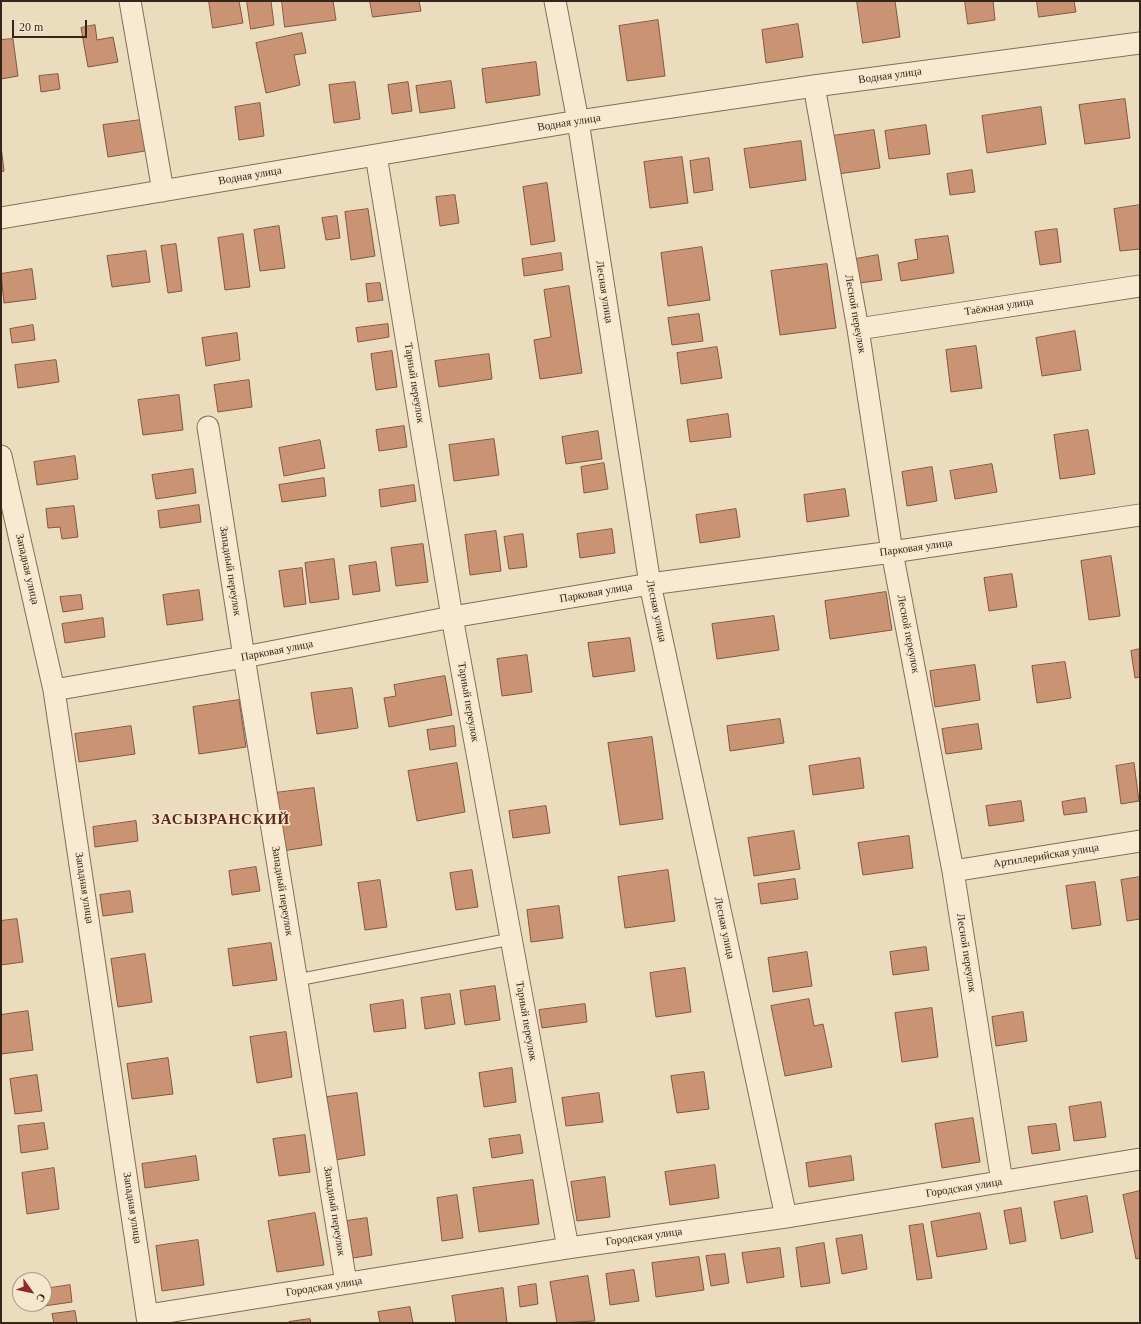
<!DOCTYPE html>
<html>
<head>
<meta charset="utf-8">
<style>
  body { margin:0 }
  #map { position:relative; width:1141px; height:1324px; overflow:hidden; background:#ecdcbe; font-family:Georgia,serif }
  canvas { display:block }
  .frame { position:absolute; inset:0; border:2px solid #34261b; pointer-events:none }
  .north { position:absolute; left:12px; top:1272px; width:40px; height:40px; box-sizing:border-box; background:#f4e7cd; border:1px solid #a79a86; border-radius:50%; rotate:123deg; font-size:11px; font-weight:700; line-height:16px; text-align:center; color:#34261b }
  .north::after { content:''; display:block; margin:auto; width:14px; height:18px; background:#92282e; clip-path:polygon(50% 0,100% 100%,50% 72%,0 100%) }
  .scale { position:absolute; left:12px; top:20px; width:75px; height:18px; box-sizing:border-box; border:2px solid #34261b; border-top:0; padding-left:5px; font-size:12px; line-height:14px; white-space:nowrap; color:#34261b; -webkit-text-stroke:3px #f4e7cd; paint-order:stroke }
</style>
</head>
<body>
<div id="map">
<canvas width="1141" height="1324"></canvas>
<div class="frame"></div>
<div class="north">С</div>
<div class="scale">20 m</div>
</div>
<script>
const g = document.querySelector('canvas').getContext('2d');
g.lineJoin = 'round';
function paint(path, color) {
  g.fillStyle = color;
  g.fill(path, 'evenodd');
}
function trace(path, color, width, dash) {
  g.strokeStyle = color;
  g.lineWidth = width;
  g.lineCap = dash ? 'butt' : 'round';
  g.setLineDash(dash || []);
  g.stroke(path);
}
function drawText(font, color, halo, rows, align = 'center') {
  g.font = font + ' Georgia,serif';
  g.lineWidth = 3;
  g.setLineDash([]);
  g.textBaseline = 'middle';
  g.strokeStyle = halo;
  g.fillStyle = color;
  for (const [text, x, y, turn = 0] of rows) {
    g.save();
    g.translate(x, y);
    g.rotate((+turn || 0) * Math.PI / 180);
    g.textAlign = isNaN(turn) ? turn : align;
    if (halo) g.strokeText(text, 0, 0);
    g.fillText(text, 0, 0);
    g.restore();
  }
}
const building = new Path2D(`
  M209 1H239L243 23 213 28Z
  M247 1H271L274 25 251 29Z
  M282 1H333L336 20 285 27Z
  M370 1H419L421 11 373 17Z
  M857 1H895L900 37 863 43Z
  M965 1H993L995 20 968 24Z
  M1037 1H1074L1076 12 1039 17Z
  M658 20 665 76 627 81 619 26Z
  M798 24 803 57 766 63 762 30Z
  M95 25 97 40 113 37 118 62 88 67 81 28Z
  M302 33 306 53 294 55 300 85 266 93 256 43Z
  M13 39 18 76 1 79V40Z
  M536 62 540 95 486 103 482 69Z
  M58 74 60 89 41 92 39 76Z
  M451 81 455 108 420 113 416 86Z
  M355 82 360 119 334 123 329 85Z
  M408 82 412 111 392 114 388 85Z
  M1125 99 1130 138 1085 144 1079 105Z
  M260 103 264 136 239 140 235 107Z
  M1041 107 1046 144 987 153 982 116Z
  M141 120 145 151 108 157 103 125Z
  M926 125 930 154 889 159 885 131Z
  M874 130 880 168 838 174 832 136Z
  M801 141 806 180 750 188 744 149Z
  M1 146 4 171 1 172Z
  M682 157 688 203 650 208 644 162Z
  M709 158 713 190 694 193 690 161Z
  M972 170 975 192 950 195 947 174Z
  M547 183 555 241 531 245 523 187Z
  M455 195 459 223 440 226 436 197Z
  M1140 205V249L1120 251 1114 209Z
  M368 209 375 256 351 260 345 212Z
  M337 216 340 238 326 240 322 218Z
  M279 226 285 268 260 271 254 230Z
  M1057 229 1061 262 1040 265 1035 232Z
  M243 234 250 287 225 290 218 238Z
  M948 236 954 273 901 281 898 263 918 259 915 240Z
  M176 244 182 291 168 293 161 246Z
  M702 247 710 300 668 306 661 253Z
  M146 251 150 282 112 287 107 256Z
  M561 253 563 270 524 276 522 259Z
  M878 255 882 280 860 283 856 259Z
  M827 264 836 328 780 335 771 271Z
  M32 269 36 299 4 303 1 274Z
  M380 283 383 300 368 302 366 284Z
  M569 286 582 373 540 379 534 340 551 337 544 290Z
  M699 314 703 341 672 345 668 318Z
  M388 324 389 337 358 342 356 328Z
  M33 325 35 340 12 343 10 329Z
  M1075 331 1081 370 1042 376 1036 338Z
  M237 333 240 360 206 366 202 338Z
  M976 346 982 388 951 392 946 350Z
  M717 347 722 378 681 384 677 353Z
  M392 351 397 387 376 390 371 354Z
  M489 354 492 379 439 387 435 361Z
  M56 360 59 382 18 388 15 365Z
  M249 380 252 407 218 412 214 385Z
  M179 395 183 430 143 435 138 400Z
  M728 414 731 437 690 442 687 420Z
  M404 426 407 447 379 451 376 430Z
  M1088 430 1095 474 1060 479 1054 435Z
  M598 431 602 459 566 464 562 437Z
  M494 439 499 475 454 481 449 445Z
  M320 440 325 468 284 476 279 448Z
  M75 456 78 479 37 485 34 462Z
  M604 463 608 489 584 493 581 467Z
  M992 464 997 492 955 499 950 471Z
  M932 467 937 501 907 506 902 472Z
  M193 469 196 493 156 499 152 475Z
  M324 478 326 496 282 502 279 485Z
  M414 485 416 501 381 507 379 490Z
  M845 489 849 516 807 522 804 495Z
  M199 505 201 522 160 528 158 511Z
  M74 506 78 537 62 539 60 527 48 528 46 509Z
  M736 509 740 537 700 543 696 515Z
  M612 529 615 553 580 558 577 534Z
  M496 531 501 571 470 575 465 535Z
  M523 534 527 567 509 569 504 537Z
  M423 544 428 582 396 586 391 548Z
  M1111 556 1120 616 1089 620 1081 561Z
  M334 559 339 599 310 603 305 563Z
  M376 562 380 591 353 595 349 566Z
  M302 568 306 604 284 607 279 571Z
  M1012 574 1017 607 989 611 984 578Z
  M199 590 203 620 167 625 163 595Z
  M886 592 892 630 830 639 825 601Z
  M81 595 83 609 63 612 60 597Z
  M774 616 779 650 717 659 712 624Z
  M103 618 105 637 65 643 62 624Z
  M630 638 635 671 593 677 588 643Z
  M1140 649V677L1135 678 1131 651Z
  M527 655 532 692 502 696 497 659Z
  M1065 662 1071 698 1037 703 1032 666Z
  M975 665 980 700 935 707 930 671Z
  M445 676 452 715 389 727 384 698 396 696 394 685Z
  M352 688 358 728 317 734 311 693Z
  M239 700 246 747 199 754 193 707Z
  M780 719 784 743 730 751 727 726Z
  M978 724 982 749 946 754 942 729Z
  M131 726 135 754 79 762 75 734Z
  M454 726 456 746 430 750 427 730Z
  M652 737 663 819 620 825 608 743Z
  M860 758 864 788 813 795 809 766Z
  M457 763 465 812 417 821 408 771Z
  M1134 763 1139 801 1121 804 1116 766Z
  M314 788 322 845 282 851 275 793Z
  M1085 798 1087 812 1064 815 1062 802Z
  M1021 801 1024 821 989 826 986 806Z
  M546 806 550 833 513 838 509 811Z
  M136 821 138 841 95 847 93 827Z
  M794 831 800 869 754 876 748 838Z
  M909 836 913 868 863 875 858 843Z
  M256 867 260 891 232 895 229 871Z
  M472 870 478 907 456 910 450 873Z
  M668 870 675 921 625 928 618 877Z
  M1140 877V919L1127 921 1121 880Z
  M795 879 798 899 761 904 758 884Z
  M380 880 387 927 365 930 358 883Z
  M1095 882 1101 925 1072 929 1066 886Z
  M130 891 133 912 103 916 100 895Z
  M559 906 563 938 531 942 527 910Z
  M17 919 23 962 1 965V921Z
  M271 943 277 980 233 986 228 949Z
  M926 947 929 970 893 975 890 952Z
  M807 952 812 986 773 992 768 958Z
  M145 954 152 1002 118 1007 111 959Z
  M685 968 691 1012 656 1017 650 973Z
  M495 986 500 1020 465 1025 460 991Z
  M450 994 455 1024 425 1029 421 998Z
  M809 999 814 1026 823 1024 832 1067 785 1076 771 1006Z
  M403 1000 406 1028 374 1032 370 1005Z
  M585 1004 587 1022 542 1028 539 1010Z
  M932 1008 938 1057 902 1062 895 1013Z
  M28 1011 33 1050 1 1054V1015Z
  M1023 1012 1027 1041 996 1046 992 1017Z
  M286 1032 292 1077 257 1083 250 1037Z
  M168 1058 173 1094 132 1099 127 1064Z
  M512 1068 516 1102 484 1107 479 1073Z
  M704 1072 709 1109 677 1113 671 1076Z
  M37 1075 42 1111 15 1114 10 1079Z
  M357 1093 365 1155 335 1160 327 1097Z
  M599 1093 603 1122 566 1126 562 1098Z
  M1101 1102 1106 1137 1074 1141 1069 1107Z
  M973 1118 980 1162 942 1168 935 1124Z
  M44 1123 48 1149 21 1153 18 1126Z
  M1056 1124 1060 1150 1032 1154 1028 1127Z
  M305 1135 310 1172 279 1176 273 1139Z
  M520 1135 523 1153 492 1158 489 1139Z
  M196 1156 199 1180 145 1188 142 1164Z
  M851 1156 854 1180 809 1187 806 1163Z
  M715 1165 719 1198 670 1205 665 1172Z
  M54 1168 59 1209 27 1214 22 1173Z
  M605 1177 610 1217 577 1221 571 1182Z
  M533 1180 539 1224 479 1232 473 1188Z
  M1140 1191V1258L1136 1259 1123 1195Z
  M457 1195 463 1238 442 1241 437 1198Z
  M1087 1196 1093 1232 1061 1239 1054 1202Z
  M1021 1208 1026 1241 1010 1244 1004 1211Z
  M315 1213 324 1265 277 1272 268 1221Z
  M980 1213 987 1249 937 1257 931 1222Z
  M367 1218 372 1255 353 1258 347 1221Z
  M923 1224 932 1278 917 1280 909 1226Z
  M862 1235 867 1269 842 1274 836 1239Z
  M198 1240 204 1285 162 1291 156 1246Z
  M824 1243 830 1283 801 1287 796 1248Z
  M780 1248 784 1277 747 1283 742 1253Z
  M725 1254 729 1283 711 1286 706 1256Z
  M699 1257 704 1290 656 1297 652 1263Z
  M634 1270 639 1301 610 1305 606 1274Z
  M588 1276 595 1321 557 1323 550 1282Z
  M536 1284 538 1304 520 1307 518 1287Z
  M70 1285 72 1302 37 1307V1304H44V1289Z
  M503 1288 507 1323H456L452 1296Z
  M410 1307 413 1323H380L378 1312Z
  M75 1311 77 1323H54L52 1314Z
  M310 1319 311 1323H289V1322Z`);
const service = new Path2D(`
  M297 980 511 939`);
const minor = new Path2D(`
  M130 1 163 191
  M555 1 578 121 650 584 786 1217
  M814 86 858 329 892 552 953 871 1002 1182
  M376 155 452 617 568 1248
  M1 218 578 121 814 86 1140 43
  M858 329 1140 286
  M208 427 244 657 346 1283
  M1 456 54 690 148 1323
  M54 690 244 657 452 617 650 584 892 552 1140 515
  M953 871 1140 841
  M148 1315 568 1248 786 1217 1140 1159`);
const streetNames = [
  ["Водная улица",890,76,-8],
  ["Водная улица",569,123,-9],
  ["Водная улица",250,176,-10],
  ["Лесная улица",604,292,81],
  ["Таёжная улица",999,307,-9],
  ["Лесной переулок",855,314,80],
  ["Тарный переулок",414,383,81],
  ["Парковая улица",916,548,-8],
  ["Западная улица",27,569,77],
  ["Западный переулок",230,571,81],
  ["Парковая улица",596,593,-10],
  ["Лесная улица",656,611,78],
  ["Лесной переулок",908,634,79],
  ["Парковая улица",277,651,-11],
  ["Тарный переулок",468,702,80],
  ["Артиллерийская улица",1046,856,-9],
  ["Западная улица",84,888,81],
  ["Западный переулок",282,891,81],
  ["Лесная улица",724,928,78],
  ["Лесной переулок",966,953,81],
  ["Тарный переулок",526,1021,80],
  ["Городская улица",964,1188,-9],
  ["Западная улица",132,1208,81],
  ["Западный переулок",334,1211,81],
  ["Городская улица",644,1237,-8],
  ["Городская улица",324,1287,-9]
];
const districtNames = [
  ["ЗАСЫЗРАНСКИЙ",221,820]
];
paint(building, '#ca9474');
trace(building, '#83563d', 1);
trace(service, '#846d57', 13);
trace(minor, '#846d57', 23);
trace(service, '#f8ead0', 11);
trace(minor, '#f8ead0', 21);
drawText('11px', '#34261b', '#f4e7cd', streetNames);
g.letterSpacing = '1px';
drawText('bold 15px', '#5f271c', '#f4e7cd', districtNames);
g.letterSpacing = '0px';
</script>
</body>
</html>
